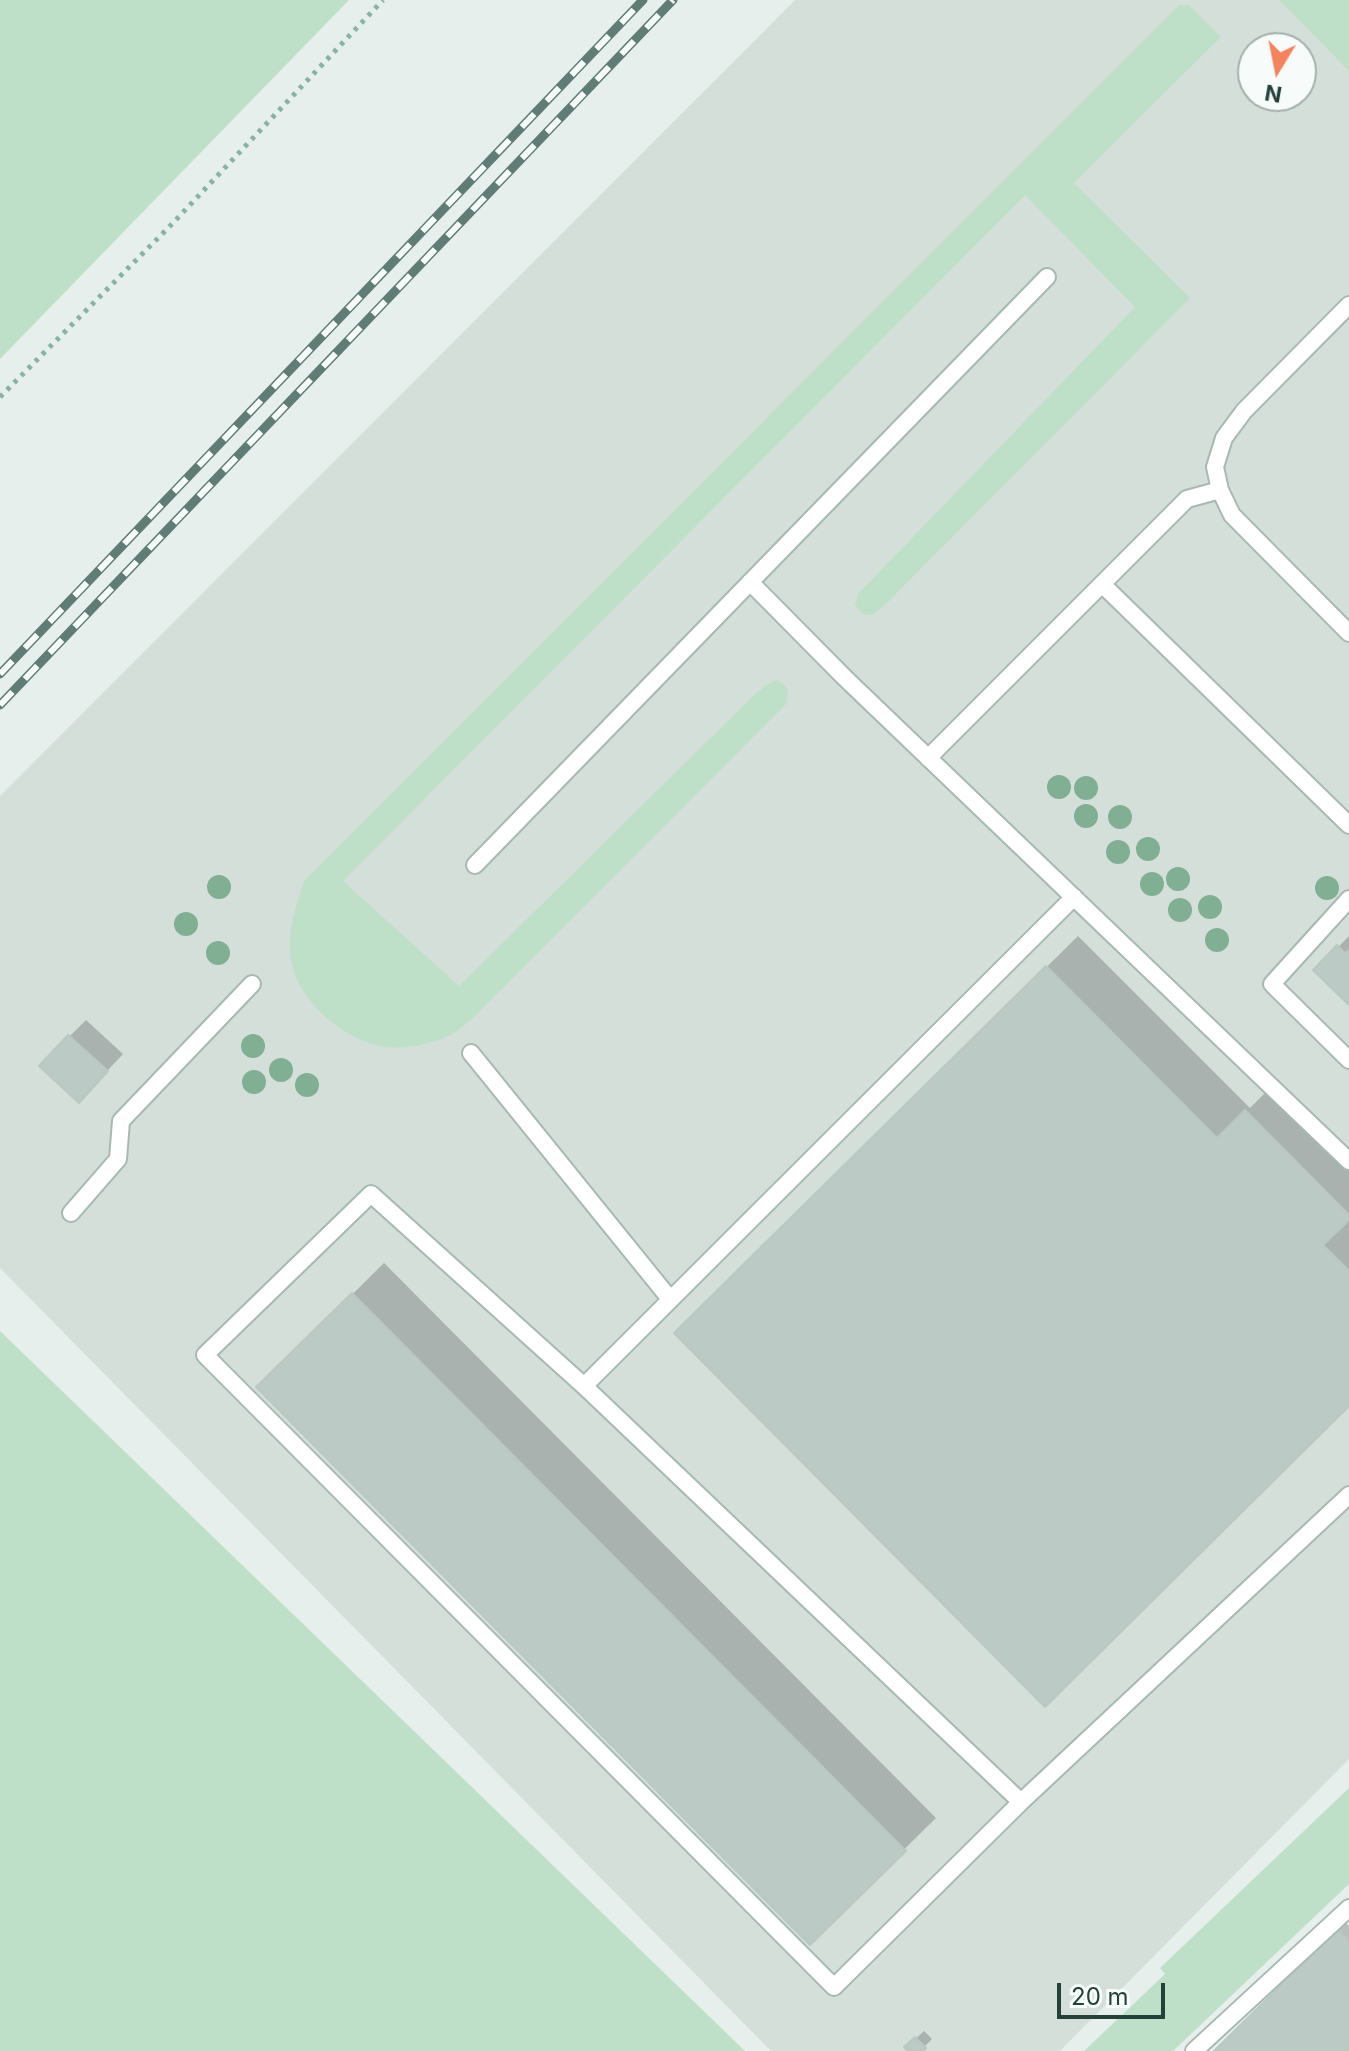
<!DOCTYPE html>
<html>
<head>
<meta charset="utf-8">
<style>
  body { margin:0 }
  #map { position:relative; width:1349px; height:2051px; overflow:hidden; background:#e6efeb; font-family:Inter,sans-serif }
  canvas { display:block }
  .north { position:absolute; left:1237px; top:32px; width:80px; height:80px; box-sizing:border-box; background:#f7fbf9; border:2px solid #a3b1ad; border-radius:50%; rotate:190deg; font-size:22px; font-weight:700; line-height:32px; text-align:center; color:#24423a }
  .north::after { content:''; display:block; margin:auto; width:28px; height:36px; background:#f4845f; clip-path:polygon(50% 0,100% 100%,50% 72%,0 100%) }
  .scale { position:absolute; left:1057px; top:1983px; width:108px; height:36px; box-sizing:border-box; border:4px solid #24423a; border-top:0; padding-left:10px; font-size:24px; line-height:28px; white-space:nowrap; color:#24423a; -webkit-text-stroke:6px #f7fbf9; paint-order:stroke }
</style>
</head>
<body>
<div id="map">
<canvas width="1349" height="2051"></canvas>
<div class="north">N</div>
<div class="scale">20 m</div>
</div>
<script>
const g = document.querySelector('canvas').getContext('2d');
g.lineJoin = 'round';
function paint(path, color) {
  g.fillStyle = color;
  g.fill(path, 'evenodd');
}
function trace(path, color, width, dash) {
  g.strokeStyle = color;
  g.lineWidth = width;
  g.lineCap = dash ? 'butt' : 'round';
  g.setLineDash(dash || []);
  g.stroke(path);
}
const built = new Path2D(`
  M795 0H1349V1759L1060 2051H771L0 1268V796ZM1253 48H1301V96H1253Z`);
const green = new Path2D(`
  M0 0H349L0 359Z
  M1279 0H1349V71L1344 66Z
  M1179 5H1189L1221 37 1074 183 1190 298 886 604 872 615C863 615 859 612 855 604L858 594 1135 307 1025 195 343 881 459 986 752 697 766 685 777 680C789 686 789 692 786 704L501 990C486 1004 468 1026 450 1035 433 1044 403 1050 384 1047 346 1041 301 1004 292 965 285 937 295 909 304 881Z
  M0 1331 745 2051H0Z
  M1349 1788V1884L1173 2051H1084L1165 1974 1160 1968Z`);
const shadow = new Path2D(`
  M1078 936 1250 1108 1278 1080 1349 1152V1403L677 1333Z
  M1349 936V1002L1316 970Z
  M86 1020 123 1054 95 1084 69 1037Z
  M384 1263 936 1818 810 1942 259 1387Z
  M1346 1923 1349 1926V2051H1217Z
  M924 2031 932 2039 920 2051H911L907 2047Z`);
const building = new Path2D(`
  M1337 945 1345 953 1349 950V1005L1313 970Z
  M1046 966 1217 1138 1245 1110 1349 1215V1220L1323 1245 1349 1271V1406L1045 1707 674 1333Z
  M68 1035 108 1071 79 1103 39 1066Z
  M352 1293 906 1851 810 1945 256 1387Z
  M1338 1929 1349 1942V2051H1214Z
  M915 2037 926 2048 923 2051H908L904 2047Z`);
const path = new Path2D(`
  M0 397 172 224 383 0`);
const service = new Path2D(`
  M1349 305 1244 411 1224 438 1215 467 1220 490 1232 515 1349 633
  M750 582 845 678 1349 1161
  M1102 584 1349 825
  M928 758 1187 499 1220 490
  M475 865 1047 277
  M1349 899 1272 984 1349 1060
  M471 1053 670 1299
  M71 1213 118 1159 121 1121 252 984
  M584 1386 1074 897
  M1021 1802 584 1386 371 1194 205 1355 834 1987 1021 1802 1349 1495
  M1194 2051 1349 1908`);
const rail = new Path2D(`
  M0 674 643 0
  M0 705 673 0`);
const trees = [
  [1059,787],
  [1086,788],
  [1086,816],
  [1120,817],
  [1148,849],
  [1118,852],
  [1178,879],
  [1152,884],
  [219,887],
  [1327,888],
  [1210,907],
  [1180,910],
  [186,924],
  [1217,940],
  [218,953],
  [253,1046],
  [281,1070],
  [254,1082],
  [307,1085]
];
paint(built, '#d4dfda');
paint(green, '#bfe0c8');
paint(shadow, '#0003');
paint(building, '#bbcac4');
trace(building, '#b8c9c2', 2);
trace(service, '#a8b8b2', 20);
trace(path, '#86b3a5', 5, [4, 6]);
trace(service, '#fff', 16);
trace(rail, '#5f7d75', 9);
trace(rail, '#f7fbf9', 6, [18]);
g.fillStyle = '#80af93';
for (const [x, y] of trees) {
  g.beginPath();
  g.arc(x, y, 12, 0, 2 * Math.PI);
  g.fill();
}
</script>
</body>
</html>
